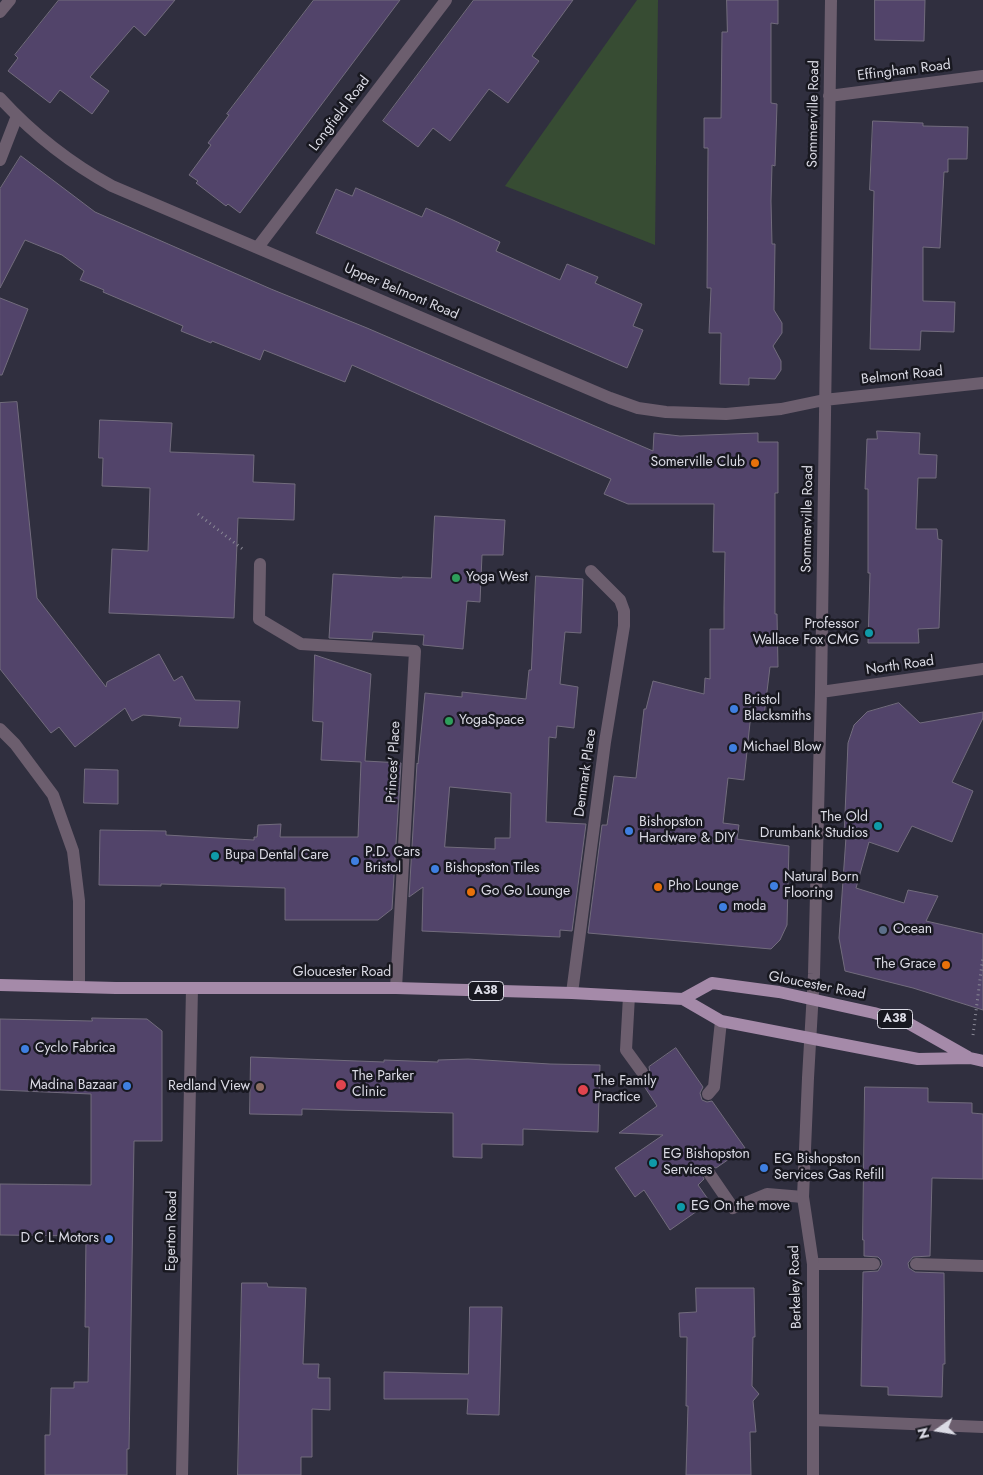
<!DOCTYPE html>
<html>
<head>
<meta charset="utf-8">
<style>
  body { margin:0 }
  #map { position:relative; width:983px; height:1475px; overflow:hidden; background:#302f3f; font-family:Jost,sans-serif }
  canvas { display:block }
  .north { position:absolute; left:913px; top:1405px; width:50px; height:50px; -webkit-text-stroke:4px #181820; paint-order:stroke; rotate:257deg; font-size:14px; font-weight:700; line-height:20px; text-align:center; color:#dbdbe5 }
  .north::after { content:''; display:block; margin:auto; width:18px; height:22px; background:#dbdbe5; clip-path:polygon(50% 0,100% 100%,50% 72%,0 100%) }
</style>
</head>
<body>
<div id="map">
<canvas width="983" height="1475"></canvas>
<div class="north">N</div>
</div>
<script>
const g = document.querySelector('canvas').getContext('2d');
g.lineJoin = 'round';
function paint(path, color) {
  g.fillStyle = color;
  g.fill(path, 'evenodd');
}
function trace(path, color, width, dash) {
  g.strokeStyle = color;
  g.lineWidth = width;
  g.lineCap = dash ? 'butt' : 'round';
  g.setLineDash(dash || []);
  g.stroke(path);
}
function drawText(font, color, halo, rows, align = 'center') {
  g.font = font + ' Jost,sans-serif';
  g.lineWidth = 5;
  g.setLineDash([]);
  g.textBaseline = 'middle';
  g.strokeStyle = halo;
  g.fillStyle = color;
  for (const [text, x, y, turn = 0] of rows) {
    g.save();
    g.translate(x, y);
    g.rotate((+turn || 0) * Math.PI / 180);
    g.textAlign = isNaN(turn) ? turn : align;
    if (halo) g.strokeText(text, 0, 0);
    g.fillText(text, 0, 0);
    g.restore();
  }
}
const green = new Path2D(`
  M637 0H658L655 245 505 186Z`);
const building = new Path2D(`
  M59 0H175L145 36 134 26 90 77 109 91 92 114 60 90 50 103 8 71 18 58 15 55Z
  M314 0H400L240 213 228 204 226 206 196 183 198 181 189 175 211 145 208 143 229 115 227 114Z
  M474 0H573L532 56 539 61 508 103 489 89 450 141 433 128 418 147 383 121Z
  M727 0H778V24L771 23V103L777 104 775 166 772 165 771 201 772 244H775L774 310 782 323V333L773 346 781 361V370L775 379 749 378V385L720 384 721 333H709L711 288H707L708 148H704V118H721L722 32H727Z
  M875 0H925L924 41 875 40Z
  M873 121 923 123V126L968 127 967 159H948V172H944L940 248 923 247V301L955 302 954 332 921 331 920 350 870 349 874 191 870 190Z
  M21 156 95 212 271 289 367 328 653 451 654 433 680 436 758 433V442H778V493H775V614H777L778 667H770L764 716 751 713 744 780 728 778 723 823 739 825 737 839 789 846 787 925 780 940 771 949 588 933 602 825H607L614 776 636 778 644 709H646L653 681 704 694 705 678 710 679V629H724V607L725 552H713L714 504H628L604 494 611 479 352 365 345 382 264 350 260 360 212 341 211 343 181 331 183 326 103 292 104 290 80 280 84 271 62 255 25 240 0 288V189Z
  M356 188 422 217 426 208 453 220 500 242 496 251 560 280 567 264 598 277 595 283 642 304 633 326 643 330 627 368 316 233 336 189 352 196Z
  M0 298 28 309 2 375H0Z
  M17 402 37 598 106 687 107 682 159 654 174 681 182 676 195 700 240 701 238 728 179 726 181 718 143 715 132 721 125 708 75 747 59 727 51 733 0 669V403Z
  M100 420 172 423 170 452 254 455 253 482 295 484 294 520 238 518 234 618 109 613 112 549 148 551 150 488 102 486 103 458H99Z
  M877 431 920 433 919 454 937 455 936 478H918L916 529H937L938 539 942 540 939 628 918 629 919 643H868L870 573H868V489H865L867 439H877Z
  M435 516 505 520 503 555H482L480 602 467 601 463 649 423 645 424 635 376 632H373L372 640 329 638 333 574 402 578V577L431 578Z
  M536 576 583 579 581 633 565 632 560 684 578 687 574 728 557 726 556 738 549 737 546 822 586 824 572 931 560 930V937L422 931 423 887 409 897 417 763 418 764 425 693 462 697V692L526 699 529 670H531ZM450 787 511 793 510 838H495V849L445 847Z
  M315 655 371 674 365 761 401 763 392 909 378 920H285V888L161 884V886L99 885 100 830 166 831V835L254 840V837H257L258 825 281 824 280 837H358L361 762 321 760 323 722 313 721Z
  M899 703 920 723 983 712V718L952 782 973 791 952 842 912 826 898 852 869 842 856 888 904 903 908 890 938 896 926 921 983 934V1010L913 988 845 971 839 938 846 837H844L848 743 854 725 867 712Z
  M85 769 118 770V804L84 803Z
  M92 1018 147 1019 162 1031V1141H134L129 1449H127V1475H45V1435H50L51 1388H74V1382H88L89 1327H85L86 1236 0 1235V1184L91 1185V1094L0 1090V1019L92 1021Z
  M676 1048 703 1087 700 1093 702 1100 707 1102 712 1101 745 1148 716 1168 709 1165 704 1167 701 1173 704 1179 698 1185 710 1202 670 1230 644 1190 635 1197 615 1168 663 1135 619 1133 657 1106 640 1080 647 1078 650 1072 649 1067Z
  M251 1057 384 1062V1060L438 1062V1060L468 1059 550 1064 600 1065 598 1132 523 1129V1145L482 1144V1158L453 1157V1113L302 1109V1115L250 1114Z
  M865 1087 928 1088V1102L972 1103V1113L983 1114V1179L932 1178 930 1256 913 1257 908 1263 909 1268 915 1272 944 1273 945 1364H943L942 1397 888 1395V1387L861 1386 863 1272 878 1271 882 1264 881 1260 878 1257 864 1256V1240H863Z
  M242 1283H267L268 1287 306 1288 303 1364H319L318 1378H330V1410L312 1409V1457H301V1475H238Z
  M696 1288H754L755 1337H753L752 1386 759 1394 753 1401 756 1432H750L751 1475H686L688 1406H686L687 1337H680L679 1313 696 1312Z
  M470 1307H502L499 1415 467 1414 468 1399H384V1372L468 1374Z`);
const path = new Path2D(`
  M198 514 245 551
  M973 1035 983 956`);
const lane = new Path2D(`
  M629 996 626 1050 642 1072
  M708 1094 714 1087 721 1021
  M709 1173 733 1208 767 1194 803 1197
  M813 1264H874
  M916 1264 983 1266
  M814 1420 983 1427`);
const street = new Path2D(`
  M0 12 10 0
  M829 96 983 76
  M0 98C32 133 70 163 112 186L610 398 638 408 666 412 726 414 781 409 824 400 983 383
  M0 160 17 116
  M258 247 446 0
  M260 564 259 619 301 644 415 651 396 988
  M821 692 983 669
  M0 729 15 744 53 795 73 851 79 901V987
  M572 993 605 742 624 626V611L620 600 591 571
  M182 1475 192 988
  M813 1475V1264L803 1197 808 1078 814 974 821 692 831 0`);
const primary = new Path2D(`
  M0 985 116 988H396L572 993 683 999 721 1021 918 1059 970 1058 983 1061
  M683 999 712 983 779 992 874 1013 908 1023 968 1057`);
const markers = [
  [755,463,5,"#e8710a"],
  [456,578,5,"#2e9e5b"],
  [869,633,5,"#0f9aa8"],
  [734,709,5,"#3f7fe0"],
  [449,721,5,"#2e9e5b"],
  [733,748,5,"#3f7fe0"],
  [878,826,5,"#0f9aa8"],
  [629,831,5,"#3f7fe0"],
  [215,856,5,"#0f9aa8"],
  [355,861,5,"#3f7fe0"],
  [435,869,5,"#3f7fe0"],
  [774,886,5,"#3f7fe0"],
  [658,887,5,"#e8710a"],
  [471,892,5,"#e8710a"],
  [723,907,5,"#3f7fe0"],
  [883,930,5,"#5c6f8a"],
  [946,965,5,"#e8710a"],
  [25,1049,5,"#3f7fe0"],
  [341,1085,6,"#e0444e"],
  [127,1086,5,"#3f7fe0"],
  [260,1087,5,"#8d6e63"],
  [583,1090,6,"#e0444e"],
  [653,1163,5,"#0f9aa8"],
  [764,1168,5,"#3f7fe0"],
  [681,1207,5,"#0f9aa8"],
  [109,1239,5,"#3f7fe0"]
];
const shields = [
  [486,991,35],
  [895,1019,35]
];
const shieldNames = [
  ["A38",486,991],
  ["A38",895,1019]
];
const streetNames = [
  ["Effingham Road",904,71,-7],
  ["Longfield Road",340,114,-53],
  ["Sommerville Road",814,114,-89],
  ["Upper Belmont Road",401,292,23],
  ["Belmont Road",902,376,-6],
  ["Sommerville Road",808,519,-89],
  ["North Road",900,666,-8],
  ["Princes' Place",394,762,-87],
  ["Denmark Place",586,773,-82],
  ["Gloucester Road",342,973],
  ["Gloucester Road",817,986,11],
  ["Egerton Road",172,1231,-89],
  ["Berkeley Road",796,1287,-92]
];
const poiNames = [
  ["Somerville Club",745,463,"right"],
  ["Yoga West",466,578],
  ["Professor",859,625,"right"],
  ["Wallace Fox CMG",859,641,"right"],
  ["Bristol",744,701],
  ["Blacksmiths",744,717],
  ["YogaSpace",459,721],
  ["Michael Blow",743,748],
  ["The Old",868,818,"right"],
  ["Drumbank Studios",868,834,"right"],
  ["Bishopston",639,823],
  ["Hardware & DIY",639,839],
  ["P.D. Cars",365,853],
  ["Bristol",365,869],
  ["Bupa Dental Care",225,856],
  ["Bishopston Tiles",445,869],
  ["Natural Born",784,878],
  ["Flooring",784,894],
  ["Pho Lounge",668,887],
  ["Go Go Lounge",481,892],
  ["moda",733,907],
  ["Ocean",893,930],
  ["The Grace",936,965,"right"],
  ["Cyclo Fabrica",35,1049],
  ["The Parker",352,1077],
  ["Clinic",352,1093],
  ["The Family",594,1082],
  ["Practice",594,1098],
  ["Madina Bazaar",117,1086,"right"],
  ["Redland View",250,1087,"right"],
  ["EG Bishopston",663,1155],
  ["Services",663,1171],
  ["EG Bishopston",774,1160],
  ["Services Gas Refill",774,1176],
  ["EG On the move",691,1207],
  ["D C L Motors",99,1239,"right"]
];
paint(green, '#374c33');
paint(building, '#52446a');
trace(building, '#726c7d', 1);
trace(path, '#898895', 3, [1, 4]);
trace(lane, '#6c5e6e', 12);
trace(street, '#6c5e6e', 12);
trace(primary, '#a58aa9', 12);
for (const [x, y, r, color] of markers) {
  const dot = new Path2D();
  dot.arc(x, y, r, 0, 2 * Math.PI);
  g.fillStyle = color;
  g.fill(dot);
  trace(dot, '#181820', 2);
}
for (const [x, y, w] of shields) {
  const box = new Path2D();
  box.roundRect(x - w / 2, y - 9.5, w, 19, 4);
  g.fillStyle = '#181820';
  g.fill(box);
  trace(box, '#dbdbe5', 1);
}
drawText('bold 12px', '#dbdbe5', null, shieldNames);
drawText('14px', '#dbdbe5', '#181820', streetNames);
drawText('14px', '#dbdbe5', '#181820', poiNames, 'left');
</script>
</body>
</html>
